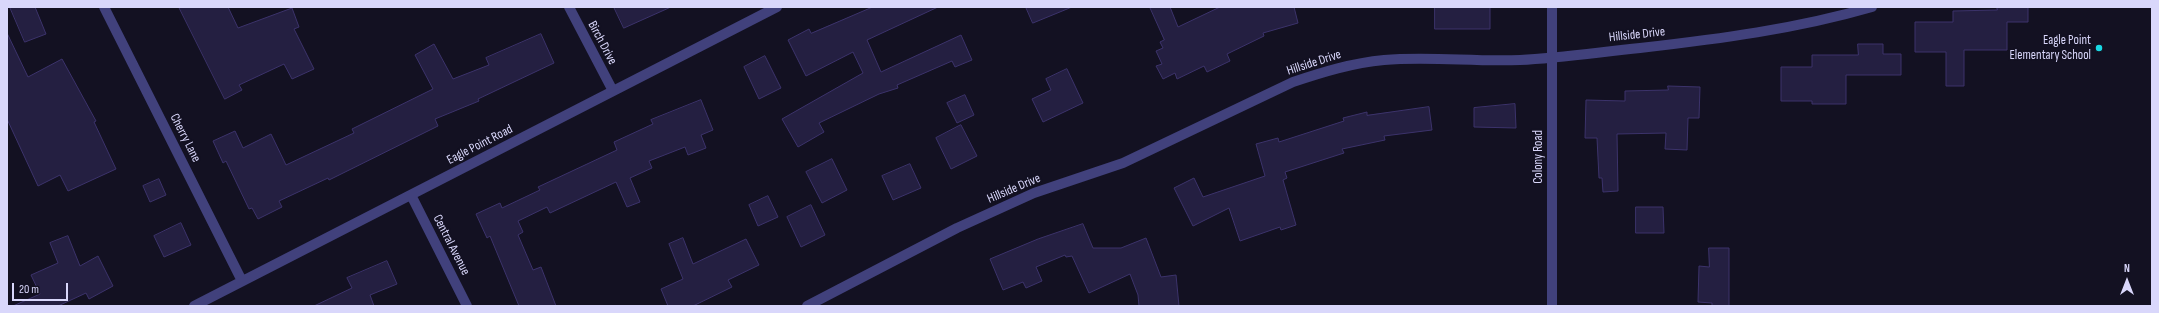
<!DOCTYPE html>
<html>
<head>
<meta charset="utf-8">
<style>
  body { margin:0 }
  #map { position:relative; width:2159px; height:313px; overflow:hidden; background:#131122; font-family:"Sofia Sans Condensed",sans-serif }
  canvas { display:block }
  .frame { position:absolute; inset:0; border:8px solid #d9d7fb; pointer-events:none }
  .north { position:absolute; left:2107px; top:261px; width:40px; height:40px; -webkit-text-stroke:3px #131122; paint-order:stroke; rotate:0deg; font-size:11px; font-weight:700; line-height:16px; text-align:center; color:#d9d7fb }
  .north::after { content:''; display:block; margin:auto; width:14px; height:18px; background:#d9d7fb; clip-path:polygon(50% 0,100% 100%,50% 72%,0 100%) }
  .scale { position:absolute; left:12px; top:283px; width:56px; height:18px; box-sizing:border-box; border:2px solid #d9d7fb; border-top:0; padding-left:5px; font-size:12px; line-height:14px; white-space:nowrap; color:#d9d7fb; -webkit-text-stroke:3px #131122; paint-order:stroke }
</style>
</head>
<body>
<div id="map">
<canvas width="2159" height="313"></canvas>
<div class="frame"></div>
<div class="north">N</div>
<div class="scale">20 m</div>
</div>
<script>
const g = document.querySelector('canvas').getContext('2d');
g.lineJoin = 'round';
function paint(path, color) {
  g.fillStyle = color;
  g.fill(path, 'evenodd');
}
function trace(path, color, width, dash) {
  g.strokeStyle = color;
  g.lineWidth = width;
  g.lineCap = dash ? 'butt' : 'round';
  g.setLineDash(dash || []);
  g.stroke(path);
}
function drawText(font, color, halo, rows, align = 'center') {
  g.font = font + ' "Sofia Sans Condensed",sans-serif';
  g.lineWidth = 4;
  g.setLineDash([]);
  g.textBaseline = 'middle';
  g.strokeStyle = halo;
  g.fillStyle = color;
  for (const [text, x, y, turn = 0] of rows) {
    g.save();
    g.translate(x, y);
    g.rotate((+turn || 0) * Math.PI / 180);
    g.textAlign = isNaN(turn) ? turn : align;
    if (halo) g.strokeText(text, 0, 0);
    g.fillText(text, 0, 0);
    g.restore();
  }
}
const building = new Path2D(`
  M10 7H35L46 34 25 42Z
  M179 7H228L238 28 292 8 299 27 294 29 314 69 292 79 284 64 239 85 242 90 225 99Z
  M614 7H671L624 28Z
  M873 7H938L867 40 881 72 961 35 972 60 955 67 952 61 897 85 898 88 879 94 819 123 824 132 798 147 782 119 863 73 853 52 806 76 788 40 809 29 811 33Z
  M1026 7H1072L1033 23Z
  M1150 7H1170L1178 27 1220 7H1294L1298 23 1263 33 1264 36 1227 54 1230 61 1207 72 1204 66 1177 79 1175 73 1163 79 1156 66 1162 64 1156 51 1163 48 1160 42 1164 40Z
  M1435 7H1490V29H1435Z
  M1997 7H2028V22H2007V50H1964V86H1946V52H1915V22H1953V11L1997 10Z
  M7 33 28 77 62 59 96 121 94 122 116 169 68 191 60 175 38 186 7 119Z
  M541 34 554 63 478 99 479 101 435 119 438 126 329 180 328 178 279 201 282 207 258 219 252 208 249 209 226 161 223 163 213 141 235 131 243 148 271 134 286 165 354 133 352 129 433 89 415 55 434 44 453 79 489 65 486 58Z
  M1858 44H1883V54H1901V75H1846V104H1812V101H1781V67H1812V55H1858Z
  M765 56 781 88 759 99 744 67Z
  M1067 69 1083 103 1043 122 1032 99 1051 90 1046 79Z
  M1668 86 1700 87 1699 118H1688L1687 150 1665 149 1666 133 1617 134 1618 191 1603 192 1602 178H1599L1597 138H1585L1586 100 1625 101V91L1668 90Z
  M965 95 974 115 957 123 947 103Z
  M701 100 713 130 701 135 706 148 688 155 685 147 649 161 652 168 630 178 640 202 627 207 616 182 550 213 547 207 518 221 523 232 518 235 533 270 541 267 556 306H519L490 236 487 238 476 214 500 203 502 208 540 190 538 187 617 150 614 142 653 124 651 120Z
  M1515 104 1516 128 1474 127V108Z
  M1429 107 1432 130 1384 136 1385 140 1342 149 1344 153 1285 172 1287 178 1283 180 1296 225 1281 230 1280 227 1240 241 1229 208 1193 226 1174 188 1194 178 1203 197 1265 176 1256 144 1278 138 1279 142 1344 121 1343 118 1367 112V115Z
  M961 125 977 156 951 169 936 138Z
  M832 159 847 190 822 203 806 172Z
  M910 164 921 188 893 200 882 176Z
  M159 179 166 195 150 202 143 186Z
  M768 196 778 217 758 226 749 205Z
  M811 205 825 235 801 247 787 217Z
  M1636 207H1663L1664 233H1636Z
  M181 223 191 245 164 257 154 236Z
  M1083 224 1093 248H1121L1146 238 1161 277 1176 275 1179 306H1139L1138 295 1130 274 1089 293 1072 256 1066 257 1065 255 1036 267 1042 281 1026 288 1023 282 1003 290 990 259 1038 239Z
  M68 236 80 266 98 256 113 286 89 299 86 293 58 306H13L40 294 31 275 58 263 50 243Z
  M683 238 693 264 746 239 759 265 728 280 732 287 693 306H668L661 289 683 279 669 244Z
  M1709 248H1729V306H1712V303L1698 302 1699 266 1709 267Z
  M387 261 397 284 370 295 374 306H314L352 288 347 278Z`);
const minor = new Path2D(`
  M104 7 242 281
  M569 7 613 91
  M411 195 467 306
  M194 306 777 7
  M807 306 957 228 1034 193 1123 163 1293 82C1323 72 1352 63 1384 60 1429 56 1475 62 1520 60 1560 58 1600 52 1640 48 1719 39 1796 29 1872 7`);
const tertiary = new Path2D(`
  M1552 7V306`);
const markers = [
  [2099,48,4,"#19d9e4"]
];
const streetNames = [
  ["Hillside Drive",1637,35,-6],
  ["Birch Drive",602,43,62],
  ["Hillside Drive",1314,63,-18],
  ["Cherry Lane",185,138,63],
  ["Eagle Point Road",480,145,-27],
  ["Colony Road",1539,157,-90],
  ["Hillside Drive",1014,189,-23],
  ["Central Avenue",451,245,63]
];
const poiNames = [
  ["Eagle Point",2091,41],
  ["Elementary School",2091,56]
];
paint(building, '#241f41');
trace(building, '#3c336b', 1);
trace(minor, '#41417c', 10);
trace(tertiary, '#41417c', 10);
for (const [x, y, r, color] of markers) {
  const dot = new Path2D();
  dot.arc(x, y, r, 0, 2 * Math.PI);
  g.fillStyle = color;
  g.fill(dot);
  trace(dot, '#131122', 1.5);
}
drawText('13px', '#d9d7fb', '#131122', streetNames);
drawText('13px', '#d9d7fb', '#131122', poiNames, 'right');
</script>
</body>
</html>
